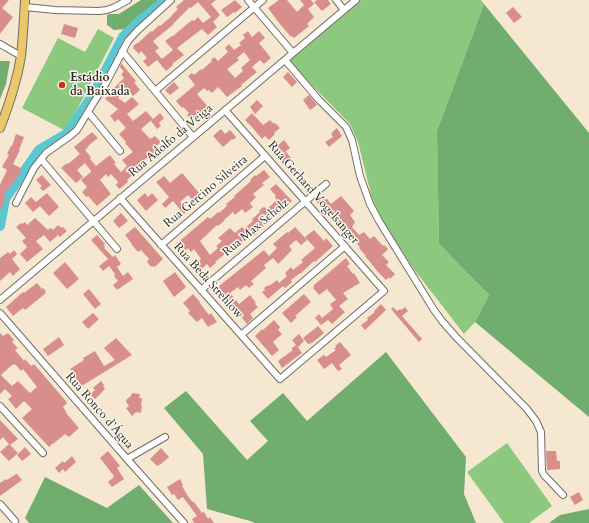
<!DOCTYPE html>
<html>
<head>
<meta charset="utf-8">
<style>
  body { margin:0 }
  canvas { display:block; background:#f5e7d0 }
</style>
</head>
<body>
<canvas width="589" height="523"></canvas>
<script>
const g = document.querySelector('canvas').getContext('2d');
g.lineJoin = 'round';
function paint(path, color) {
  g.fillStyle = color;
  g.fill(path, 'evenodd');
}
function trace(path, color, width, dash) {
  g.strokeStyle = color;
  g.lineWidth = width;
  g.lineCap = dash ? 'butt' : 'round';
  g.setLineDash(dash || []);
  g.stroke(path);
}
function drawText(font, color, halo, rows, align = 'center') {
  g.font = font + ' Cardo,serif';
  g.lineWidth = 3;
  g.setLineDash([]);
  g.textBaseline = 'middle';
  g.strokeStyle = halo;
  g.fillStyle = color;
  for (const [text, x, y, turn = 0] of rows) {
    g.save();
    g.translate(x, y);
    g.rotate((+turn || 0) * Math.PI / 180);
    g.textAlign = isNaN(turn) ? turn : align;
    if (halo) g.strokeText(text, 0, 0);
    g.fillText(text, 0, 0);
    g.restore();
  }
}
const green = new Path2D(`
  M361 0H481L484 4 437 131 439 244 489 295 475 322 464 334 413 268 382 220 372 198 358 142 350 124 288 61Z
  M98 29 114 38 66 131 22 108 58 38 85 52Z
  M507 443 552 506 529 523H504L467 472Z`);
const forest = new Path2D(`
  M141 0H166L126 29 114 30 107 25V15L110 14H119Z
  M484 4 589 133V417L475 322 489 295 439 244 437 131Z
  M0 61H10L6 84 0 99Z
  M386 352 466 457 464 494 476 523H255L250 521 207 509 203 454 164 408 186 391 247 460 268 441 250 421 283 393 307 421Z
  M45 477 107 508 139 485 173 523H29L25 518Z
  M589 509V523H549L560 515Z`);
const river = new Path2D(`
  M0 226 5 199 39 150 68 133 94 93 123 37 142 19 166 0`);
const building = new Path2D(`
  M0 0H9L2 8 13 17 0 34Z
  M184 0H216L211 4 220 15 213 22 217 27 208 35 202 29 177 48 184 55 172 64 173 65 166 71 157 60 148 67 143 61 147 58 141 51 139 54 133 48 134 47 133 46 137 43H138L151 31 152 32 159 25 160 26 172 16H171L178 9 176 7ZM198 2 211 17 203 23 198 17 194 21 192 20 173 36H172L165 41 173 50 162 59 155 51 159 48 153 41 174 24H173L190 7 191 8Z
  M235 0 242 7 235 13 234 12 227 17 221 10Z
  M279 0H287L297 12 304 5 300 0H311L314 4 308 9 314 17 307 24 309 26 294 38 292 36 291 37 279 23 268 8Z
  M317 0H328L331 4 322 11 314 2Z
  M513 7 522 17 514 23 506 13Z
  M64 24 78 28 75 38 61 34Z
  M248 31 252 37 259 31 265 38 259 43 271 58 264 64 260 60 252 67 257 72 241 85 242 86 227 97 218 87 212 93 209 90 207 91 204 88 197 94 210 109 194 123 187 115 189 113 183 107 182 108 176 101 195 85 188 76 192 73 194 75 201 69 202 70 212 61 211 60 214 57 218 61 228 52 225 48 229 44 234 50 241 45 239 43 245 38 243 35ZM244 52 250 60 241 68 243 71 235 78 227 69 239 60 237 58Z
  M121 63 136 81 134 82 140 90 133 96 126 88 118 95 120 96 118 98 125 103 132 97 139 104 127 114 133 121 146 111 153 119 141 129 150 139 155 136 161 142 153 149 157 153 150 159 148 157 138 165 141 168 127 180 128 182 122 187 119 189 116 185 118 182 111 174 108 177 106 174 100 180 111 194 97 206 88 196 86 197 82 192 87 187 81 180 91 172V171L85 163 77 170 83 177 76 183 61 168 67 163 68 164 80 154 74 147 92 132 98 138 88 146V147L85 150 91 157 90 159 96 166 110 155 116 163 114 164 121 172 127 166 122 160 133 152 125 143 126 142 119 134 126 128 118 119 115 122 110 116 118 109 105 99 108 95 110 96 116 90 114 88 124 78 121 74 124 72 120 67Z
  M288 72 297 82 292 87 283 77Z
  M174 82 179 88 170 95 165 90Z
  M309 95 317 105 310 110 303 100Z
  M257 100 263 106 255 114 250 107Z
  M160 113 164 118 159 123 161 126 157 129 151 121Z
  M252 113 263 125 270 120 274 124 275 123 280 128 274 133 275 134 269 140 265 136 262 139 251 126 245 120Z
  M337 128 342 136 329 147 325 142 333 137 331 134 333 132H332Z
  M221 129 225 134 230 130 236 137 233 140 232 139 223 147 213 136Z
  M16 134 24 137 19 150H20L13 164 22 169 13 184 12 183 3 197 6 198 0 210V185L7 170 2 167 9 155 7 154 11 146H12Z
  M284 140 290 148 284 153 277 146Z
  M286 152 292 159 285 166 279 159 281 157V156Z
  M264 170 270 177 262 183 264 185 253 194 256 197 250 203 253 207 245 213 242 209 235 215 233 212 224 220H225L218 226 217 225 200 241 210 255 218 248 216 246 222 241 218 238 230 228 235 233 242 227 244 229 253 221 252 219 260 212 259 211 263 207 264 208 265 207 267 209 277 200 275 197 276 196 270 189 276 184 292 201 283 209 284 210 265 225 254 236 253 235 252 236 251 235 242 242 243 243 228 255 226 253 215 262 216 263 210 268 207 264 198 272 193 266 201 259 194 249 191 252 188 248 184 252 183 250 181 251 175 245 208 217 210 219 218 212 219 213 227 206 226 204 235 197 234 196 251 181 250 180 255 175 256 176Z
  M182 173 200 194 193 200 188 195 180 202 188 210 184 214 173 201 165 208 162 204 169 197 156 182 164 176 170 183Z
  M42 175 51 185 43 191 40 188 42 186 36 180Z
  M47 193 59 207 49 216 40 206 33 212 25 203 31 197 36 202Z
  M145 193 148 197 152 193 158 200 146 211 137 200Z
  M322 193 331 204 341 196 354 211 350 215 355 222 352 227 359 235 364 232 370 239 374 236 383 246 384 245 388 249 382 255 389 262 386 265 395 274 390 279 389 277 386 280 378 272 365 256H366L359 248 360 247 352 238 351 240 349 237 347 239 344 235 347 232 340 225 343 222 336 214 331 218 315 200Z
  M121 213 128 221 119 228 113 221Z
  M35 218 48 230 51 228 53 230 58 225 62 228 63 227 67 231 60 237 58 235 50 242 44 235 36 241 43 249 27 262 20 254 27 247 22 241 26 238 16 227 21 223 22 224 25 222 27 225Z
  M135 227 163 259 155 267 154 266 153 267 152 266 151 267 147 262 149 259 141 250 138 252 131 244H132L125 235Z
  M295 227 307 240 301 245 296 240 289 246 292 250 278 264 273 258 264 265 266 268 251 281 254 284 249 288 246 285 240 290 238 287 230 293 239 304 250 295 256 303 255 304 258 307 250 314 253 318 247 324 234 308 232 309 223 298 221 299 214 290 264 250 269 256 277 248 273 244 287 232 288 233Z
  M314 230 324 241 326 238 333 246 315 262 314 261 300 274V273L291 280 292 282 285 288 283 286 268 299 262 292 265 290 264 288 268 285 269 286 277 280 279 283 287 276 285 273 291 267 293 270 303 262 301 260 315 248 305 237Z
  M97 235 105 244 103 245 105 247 104 248 113 257 115 255 121 264 117 267 123 276 128 272 133 279 117 290 113 285 118 281 114 276 115 274 109 266 103 271 99 266 108 259 91 240Z
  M14 250 17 254 12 259 20 269 13 276 10 272 0 281V258L8 252 10 254Z
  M346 258 350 264 347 266 353 274 354 273 360 283 343 293 348 299 339 306 345 312 332 324 328 320 321 325 315 318 319 314 322 318 333 309 330 304 336 300 327 289 319 295 313 288 314 286V285Z
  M65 262 79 279 67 289 53 273Z
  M175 272 186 287 174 297 163 281Z
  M37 283 42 289 43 288 46 291 45 292 46 293 25 310 23 308 13 316 6 307 23 292 24 293Z
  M89 289 101 304 95 309 83 294Z
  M193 294 200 302H199L209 315 211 313 217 322 208 327 202 318 197 322 188 313 190 311 183 303Z
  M304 294 311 302 295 316 297 317 291 323 282 313Z
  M381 304 386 310 365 330 361 325 368 320 367 318 375 312 374 311Z
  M393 307 397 311 400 309 401 310 405 307 408 311 402 316 422 339 419 342 391 309Z
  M93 313 99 319 88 329 82 322Z
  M274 320 280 327 278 330 282 334 273 342 279 350 272 356 255 336 262 329 263 330Z
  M318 326 324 333 312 343 308 344 303 338Z
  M0 333 3 336 8 333 14 340 12 342 18 348 15 350 24 361 25 359 31 366 34 364 65 400 67 403 63 407 67 413H66L79 428 69 437 65 434 53 444V443L49 447 22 418 32 409 24 401 16 409 8 399 12 396 5 389 0 394ZM15 364 21 371 23 369 37 387 30 393 18 381 12 386 1 375 12 365H13Z
  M299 334 304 341 298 347 297 346 302 353 282 368 278 361 293 350 291 349 296 345 292 340Z
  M59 337 64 345 48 356 43 349Z
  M116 338 132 355 80 387 70 369 84 360 83 358 95 351 104 366 115 360 104 348Z
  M340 342 351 355 339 365 342 369 338 371 332 363 324 369 317 360 324 355 326 357 336 350 334 349 336 347 335 346Z
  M101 381 104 385 103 386 105 389 95 399 90 394 95 390 93 388Z
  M132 393 140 394 139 398H142L141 405 142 406 141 413 136 412 132 416 126 408 129 406 126 402V400L131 396Z
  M0 420 18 439 10 445 18 453 9 461 0 452 9 444 3 437 0 440Z
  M25 447 31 454 22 461 17 455Z
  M161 448 169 457 161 464 157 466 150 459Z
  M108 451 120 466 117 468 124 479 112 487 108 482 114 477H113L114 476 100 458Z
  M546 451H556L557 461H560V469L547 470Z
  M72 456 76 462 65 472 63 469 59 473 55 468 63 461 64 463Z
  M16 474H17L22 480 0 496V483L6 479 7 480Z
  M180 479 183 485 182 486 189 498 193 502H194L202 513 204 512 208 519 210 517 214 523H194L192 519 197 516 183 497 178 500 174 494 172 495 167 487Z
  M579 492 583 500 575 505 570 497Z`);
const minor = new Path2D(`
  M248 0 293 53
  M336 0 344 10
  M25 7 55 10 99 11 107 10 115 7 128 0
  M0 44 21 56
  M122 51 193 137
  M285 60 319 100 346 127 352 140 360 176 370 204 379 221 434 310 442 321 456 337 527 409 536 421 541 432 542 471 544 475 563 495
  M155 91 263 0
  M88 112 120 151
  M41 159 117 249
  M120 198 280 379 384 291 225 110
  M16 203 34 168 46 153 70 136 77 130 82 122 94 102 106 83 128 41 137 31 171 0
  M161 245 265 156
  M201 290 326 184
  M0 300 356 0
  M0 313 127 459 184 523
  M241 335 345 246
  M0 406 43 453
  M127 459 165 437
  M0 504 15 521`);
const major = new Path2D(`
  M0 128C9 105 17 81 21 56 23 38 24 19 25 0`);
const markers = [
  [62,85,4,"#c8321e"]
];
const poiNames = [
  ["Estádio",70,78],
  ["da Baixada",70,92]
];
const streetNames = [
  ["Rua Adolfo da Veiga",171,141,-40],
  ["Rua Gercino Silveira",206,192,-40],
  ["Rua Gerhard Vogelsanger",313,193,49],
  ["Rua Max Scholz",256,228,-40],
  ["Rua Beda Strehlow",208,281,48],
  ["Rua Ronco d’Água",99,411,49]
];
paint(green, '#8cc97f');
paint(forest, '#71ad6e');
trace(river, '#5bc8d1', 10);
paint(building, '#d88f8c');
trace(minor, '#726d65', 8);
trace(major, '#726d65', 10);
trace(minor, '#fff', 6);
trace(major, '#eac769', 8);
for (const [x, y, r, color] of markers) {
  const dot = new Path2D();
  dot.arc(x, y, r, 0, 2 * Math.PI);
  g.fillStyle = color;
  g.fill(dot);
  trace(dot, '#fbf7ec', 1.5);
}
drawText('bold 12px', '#2b2b2b', '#fbf7ec', poiNames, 'left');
drawText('12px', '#2b2b2b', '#fbf7ec', streetNames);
</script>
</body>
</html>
